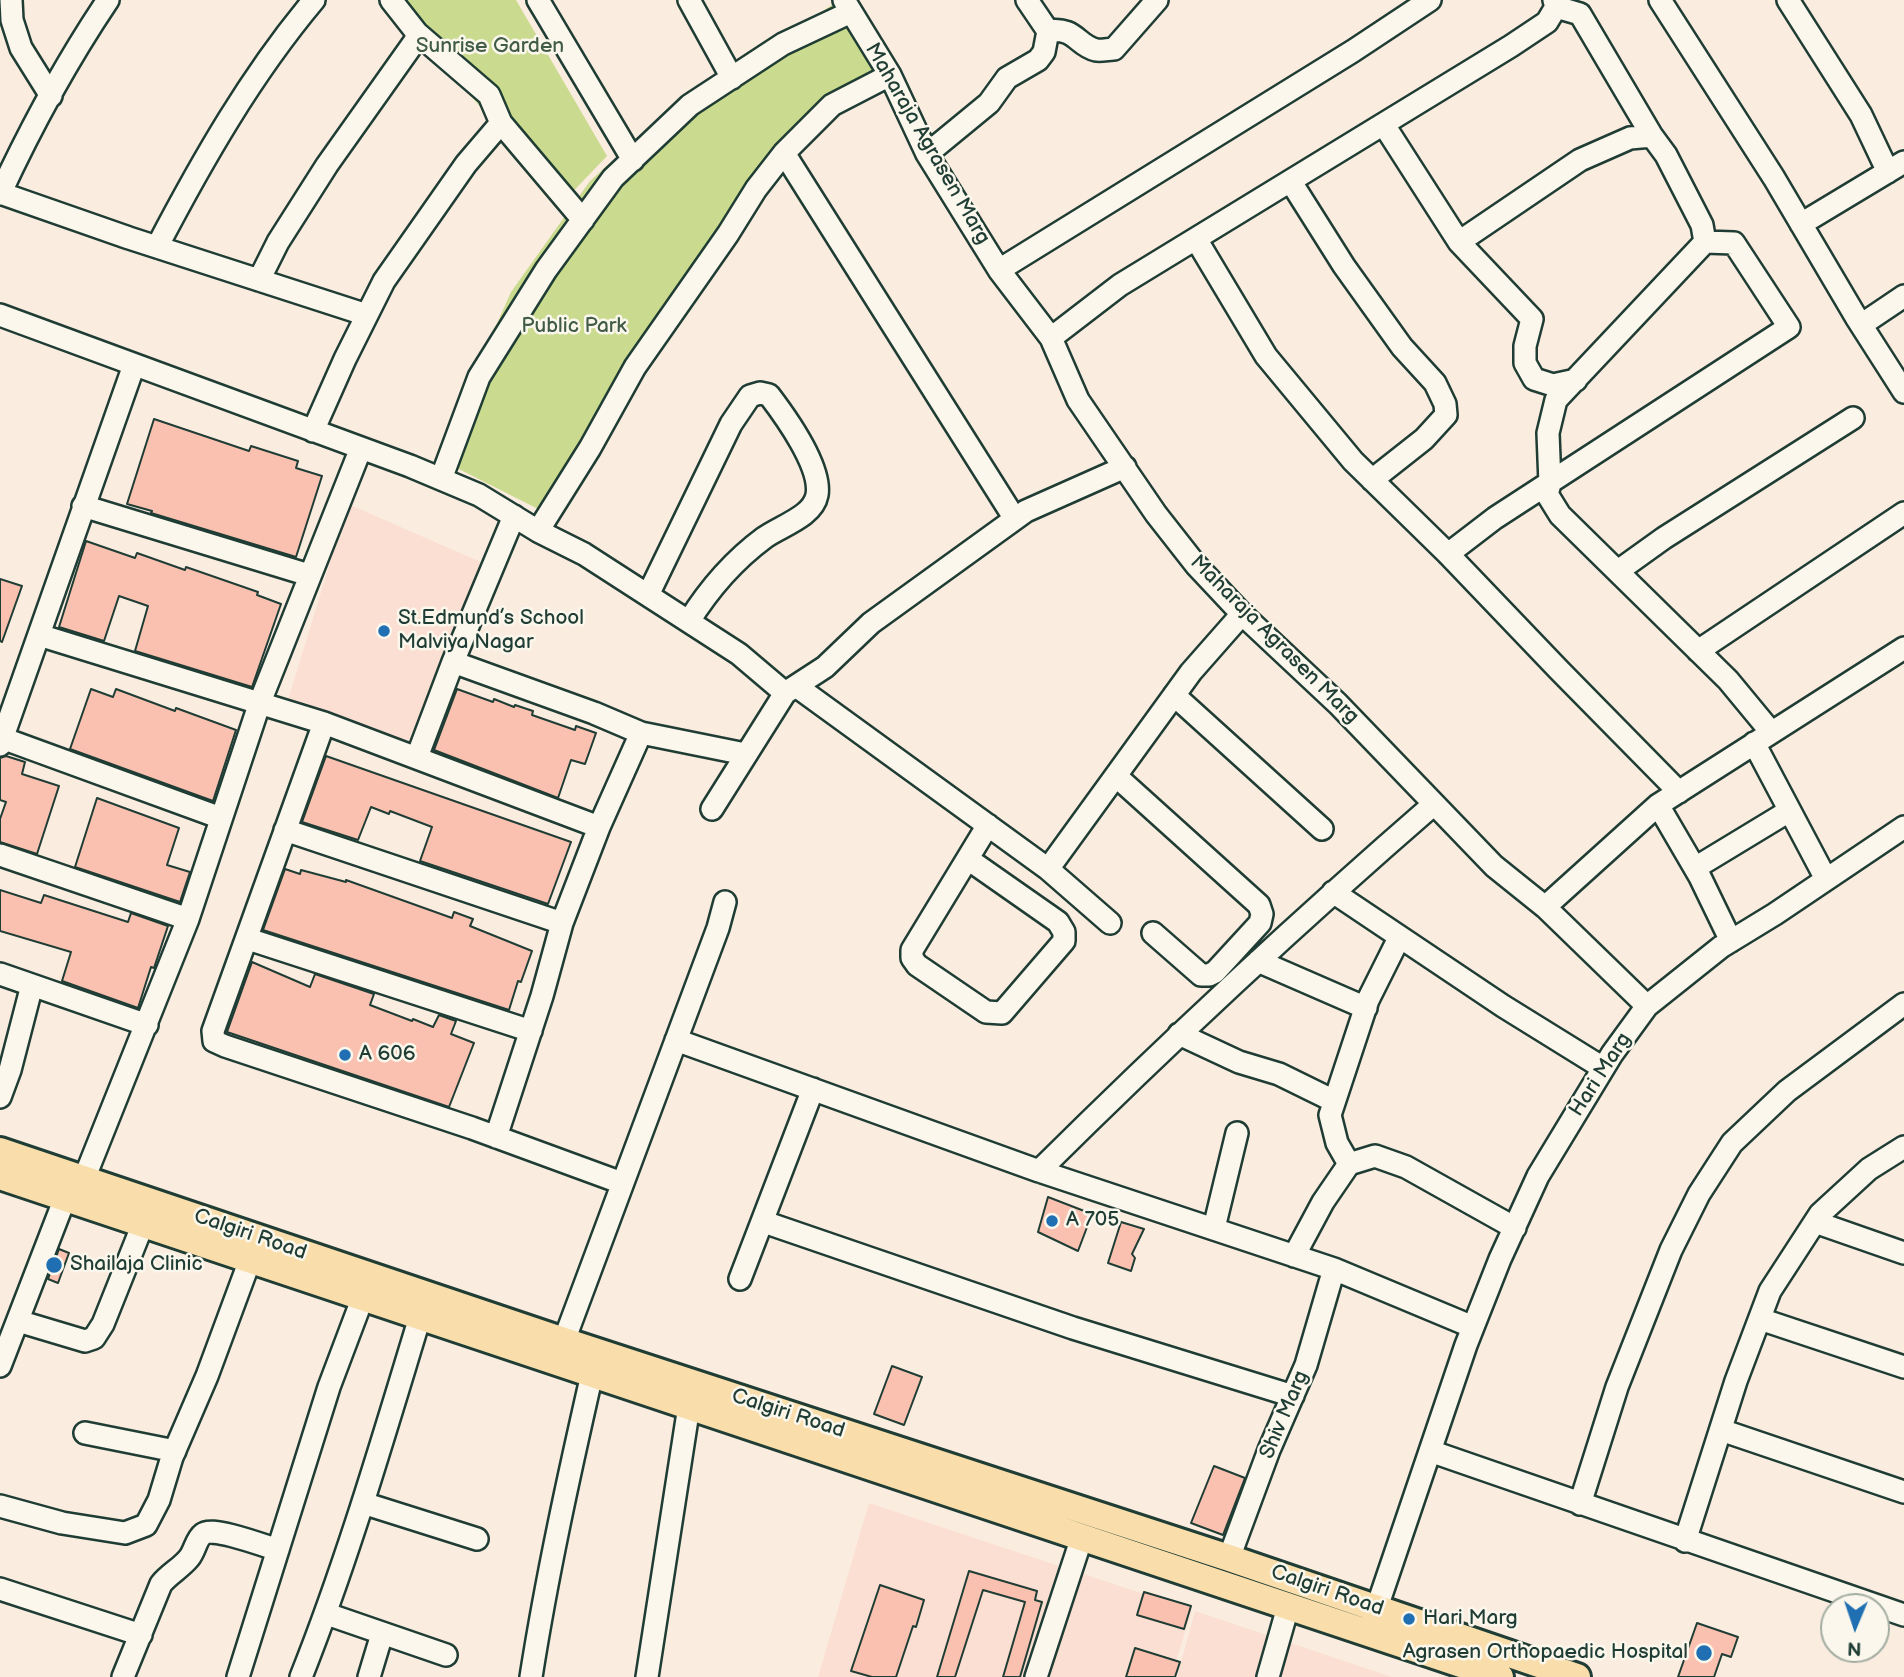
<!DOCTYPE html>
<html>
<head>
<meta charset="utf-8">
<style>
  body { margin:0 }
  #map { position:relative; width:1904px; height:1677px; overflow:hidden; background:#fbece0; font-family:"Balsamiq Sans",sans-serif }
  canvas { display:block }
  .north { position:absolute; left:1820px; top:1593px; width:70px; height:70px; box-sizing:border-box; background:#fbf7ec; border:2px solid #a3ada2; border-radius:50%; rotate:182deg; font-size:19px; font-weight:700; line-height:28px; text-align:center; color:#1f3d34 }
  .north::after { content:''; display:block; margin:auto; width:24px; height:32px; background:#1f6fb2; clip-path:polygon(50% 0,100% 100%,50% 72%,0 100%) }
</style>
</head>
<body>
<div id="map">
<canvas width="1904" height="1677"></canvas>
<div class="north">N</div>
</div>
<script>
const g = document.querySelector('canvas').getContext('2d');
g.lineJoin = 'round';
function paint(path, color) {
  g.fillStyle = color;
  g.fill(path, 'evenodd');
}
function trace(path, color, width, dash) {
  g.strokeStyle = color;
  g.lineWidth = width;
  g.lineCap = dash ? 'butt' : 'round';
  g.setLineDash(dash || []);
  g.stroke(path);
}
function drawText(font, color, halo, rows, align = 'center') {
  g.font = font + ' "Balsamiq Sans",sans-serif';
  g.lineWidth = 5;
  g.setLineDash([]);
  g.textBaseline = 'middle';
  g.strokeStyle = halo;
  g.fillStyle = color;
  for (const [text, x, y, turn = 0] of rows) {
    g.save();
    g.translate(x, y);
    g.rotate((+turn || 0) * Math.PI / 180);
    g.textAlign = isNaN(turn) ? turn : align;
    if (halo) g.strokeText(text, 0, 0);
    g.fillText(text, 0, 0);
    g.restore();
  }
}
const built = new Path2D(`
  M348 504 483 563 417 744 288 700Z
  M869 1503 1192 1610 1171 1677H818Z
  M1195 1611 1392 1677H1177Z`);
const green = new Path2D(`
  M391 0H516L607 156 561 204Z
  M839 0 883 79 778 151 707 242 550 515 437 458 511 292 590 181 672 107 775 44Z`);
const building = new Path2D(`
  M154 419 249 451 251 446 298 461 296 468 322 476 296 557 151 513 152 511 127 504Z
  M86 541 135 558 137 553 185 570 186 567 258 592 257 595 281 604 252 687 135 651 148 606 119 596 104 641 59 627Z
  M0 579 22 586 2 642 0 641Z
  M91 689 113 697 116 689 175 711 176 708 236 730 213 801 70 749Z
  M457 689 493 702 494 699 514 707 515 705 533 711 532 715 575 730 576 726 596 733 585 764 571 760 558 798 434 750Z
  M6 756 25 762 22 774 59 786 37 854 0 842V819L6 802 0 800V758Z
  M326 756 571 842 548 904 420 861 432 827 390 811 389 814 371 807 358 840 302 822Z
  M97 798 179 828 167 865 190 872 180 902 75 867Z
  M285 869 300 874 301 870 346 882V880L452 918 454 912 473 919 470 926 532 951 521 982 518 981 509 1010 263 930Z
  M0 890 41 903 44 895 128 922 131 913 168 926 154 968 151 967 138 1008 62 981 71 952 0 931Z
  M252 962 310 987 315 974 374 994 370 1005 412 1021 413 1019 433 1027 439 1015 456 1021 451 1034 474 1043 449 1107 227 1032Z
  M1048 1197 1092 1214 1078 1251 1038 1232Z
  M1121 1222 1144 1229 1132 1254 1135 1258 1131 1271 1108 1263Z
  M59 1249 69 1253 58 1283 48 1279Z
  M892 1366 922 1377 904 1425 874 1414Z
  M1214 1466 1245 1478 1223 1535 1191 1523Z
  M969 1571 1037 1591 1035 1600 1042 1602 1020 1677H1003L1025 1602 983 1590 955 1677H937Z
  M880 1585 924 1600 916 1627 913 1626 896 1677H872L851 1671Z
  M1144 1592 1191 1606 1184 1629 1137 1615Z
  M1697 1623 1738 1637 1731 1657 1722 1654 1714 1677H1678Z
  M1135 1648 1180 1662 1175 1677H1126Z`);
const minor = new Path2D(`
  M11 0 12 20 21 48 51 96
  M538 0 633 160
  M689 0 732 78
  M844 0 890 75 927 154 999 270 1051 338 1078 400 1156 514 1196 565 1242 614 1338 704 1494 866 1545 907 1647 1006
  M1027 0 1048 31
  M1660 0 1774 178 1856 317 1904 392
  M1788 0 1861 115 1888 172
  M1556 7 1580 14 1652 136
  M417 33 489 95 501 123 583 220
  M1384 125 1459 242 1532 319 1525 346V363L1534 379 1553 385 1576 380
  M784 153 1015 519
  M927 154 989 103 1007 78 1038 60 1044 52 1048 31C1076 27 1076 45 1096 50 1101 51 1109 49 1114 49L1157 0
  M1291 182 1344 266 1402 347 1435 383 1445 404 1446 415 1424 439 1372 480
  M0 193 129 238 367 315
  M0 194C31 127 67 61 108 0
  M1801 224 1904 162
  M1196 239 1266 356 1353 461 1448 554 1559 670 1679 792
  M1459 242 1580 160 1630 138 1652 136 1666 155 1702 225 1705 242 1556 400 1548 433 1550 484 1547 494 1560 515 1728 680 1771 732
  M157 247C202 161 251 75 314 0
  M999 270 1353 51 1430 0
  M259 280 278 242 327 165 415 41 417 33 391 0
  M0 315 410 466 479 495 538 531 584 554 739 654 785 693
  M1861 325 1904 296
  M1051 338 1120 285 1511 46 1547 22 1556 7 1554 0
  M313 431 345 359 384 281 466 164 501 123
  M441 479 479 377 546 270 613 178 690 105 783 44 851 12
  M83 506 309 575
  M538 531 590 448 635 367 728 234 756 189 784 153 832 105 890 75
  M1448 554 1495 518 1789 327 1734 243 1705 242
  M1618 571 1664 538 1853 418
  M648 595 731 424 750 396 760 393 769 395C785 416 822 467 817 495 813 517 780 526 764 538 733 561 709 589 689 621
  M39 635 324 723 599 827
  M1698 651 1904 513
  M453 662 594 713 641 733 745 754
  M796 686 1048 869 1110 923
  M1174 695 1322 829
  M324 723 213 1031 214 1041 225 1046 472 1128 622 1183
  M2 738 221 818
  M1754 743 1826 879
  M0 745 134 365
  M417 757 453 662 514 516
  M1116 776 1259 905 1262 914 1260 923 1215 972 1209 975H1201L1153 933
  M1658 805 1700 877 1731 941
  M712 809 785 693 825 667 871 623 1026 511 1125 467
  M285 830 562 923
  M0 855 188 919
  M968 859 1058 922 1064 932V941L1002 1013 986 1012 917 965 912 958V950L988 825
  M1695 868 1789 811
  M1048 869 1191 672 1242 614
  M1333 892 1503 1006 1603 1068
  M1545 907 1658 805 1904 648
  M248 939 531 1031
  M1258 961 1366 1008
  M0 974 147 1025
  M1179 1034 1239 1062 1279 1074 1334 1101
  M676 1040 1039 1171 1334 1269 1473 1327
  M0 1097 10 1070 32 985
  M496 1137 542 996 562 923 599 827 641 733
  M1349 1164 1337 1143 1330 1115 1368 1000 1399 938
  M1039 1171C1167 1044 1298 922 1434 804
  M84 1179 188 919 260 702 361 448
  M764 1222 1073 1328 1293 1396
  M1815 1222 1904 1253
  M1214 1228 1237 1133
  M1294 1256 1323 1202 1349 1164 1375 1156 1406 1167 1515 1228
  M740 1279 813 1089
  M1760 1319 1904 1367
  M18 1321 85 1341 94 1338 103 1324 143 1224
  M559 1354 718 928 725 902
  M0 1366 65 1198
  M1721 1430 1904 1492
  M85 1433 175 1451
  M1430 1451 1904 1615
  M363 1503 477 1539
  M1580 1504 1617 1387 1671 1250 1699 1194 1732 1143 1787 1091 1904 1004
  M0 1506 62 1523 125 1533 146 1525 159 1500 172 1457 207 1376 250 1260
  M1685 1541 1736 1381 1770 1291 1820 1214 1869 1169 1904 1147
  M1229 1558 1269 1450 1306 1365 1334 1269
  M0 1589 141 1635
  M327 1614 446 1655
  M1372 1622 1466 1345 1500 1259 1538 1176 1612 1054 1647 1006 1721 947 1775 914 1904 827
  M123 1677 161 1584C169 1574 181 1568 189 1558 195 1551 196 1539 203 1534 212 1526 265 1546 278 1550
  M238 1677 329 1387 363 1297
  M301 1677C348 1559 383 1438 420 1317
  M369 1677 382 1634
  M531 1677C547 1575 569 1475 592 1374
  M647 1677 689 1406
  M1036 1677 1082 1537
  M1268 1677 1288 1607`);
const major = new Path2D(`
  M0 1151 564 1341 1229 1558 1577 1677
  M0 1176 1500 1677`);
const markers = [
  [384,631,7,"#1f6fb2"],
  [345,1055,7,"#1f6fb2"],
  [1052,1221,7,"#1f6fb2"],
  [54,1265,9,"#1f6fb2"],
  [1409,1619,7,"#1f6fb2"],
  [1704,1653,9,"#1f6fb2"]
];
const parkNames = [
  ["Sunrise Garden",490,47],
  ["Public Park",574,327]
];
const streetNames = [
  ["Maharaja Agrasen Marg",927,144,60],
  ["Maharaja Agrasen Marg",1274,640,45],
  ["Hari Marg",1601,1075,-57],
  ["Calgiri Road",250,1235,19],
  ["Calgiri Road",788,1414,18],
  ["Shiv Marg",1285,1415,-67],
  ["Calgiri Road",1327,1591,19]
];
const poiNames = [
  ["St.Edmund’s School",398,619],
  ["Malviya Nagar",398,643],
  ["A 606",359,1055],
  ["A 705",1066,1221],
  ["Shailaja Clinic",70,1265],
  ["Hari Marg",1423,1619],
  ["Agrasen Orthopaedic Hospital",1688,1653,"right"]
];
paint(built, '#fbdfd2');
paint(green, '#cada8e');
paint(building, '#fac1b0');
trace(building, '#1f3d34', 2);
trace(minor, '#1f3d34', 26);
trace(major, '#1f3d34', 32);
trace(minor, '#fbf7ec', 21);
trace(major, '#f9deab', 26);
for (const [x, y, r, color] of markers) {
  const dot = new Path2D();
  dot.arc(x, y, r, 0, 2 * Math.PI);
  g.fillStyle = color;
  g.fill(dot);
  trace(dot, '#fbf7ec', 2.5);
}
drawText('21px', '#415c46', '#fbf7ec', parkNames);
drawText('21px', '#1f3d34', '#fbf7ec', streetNames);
drawText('21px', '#1f3d34', '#fbf7ec', poiNames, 'left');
</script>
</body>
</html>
